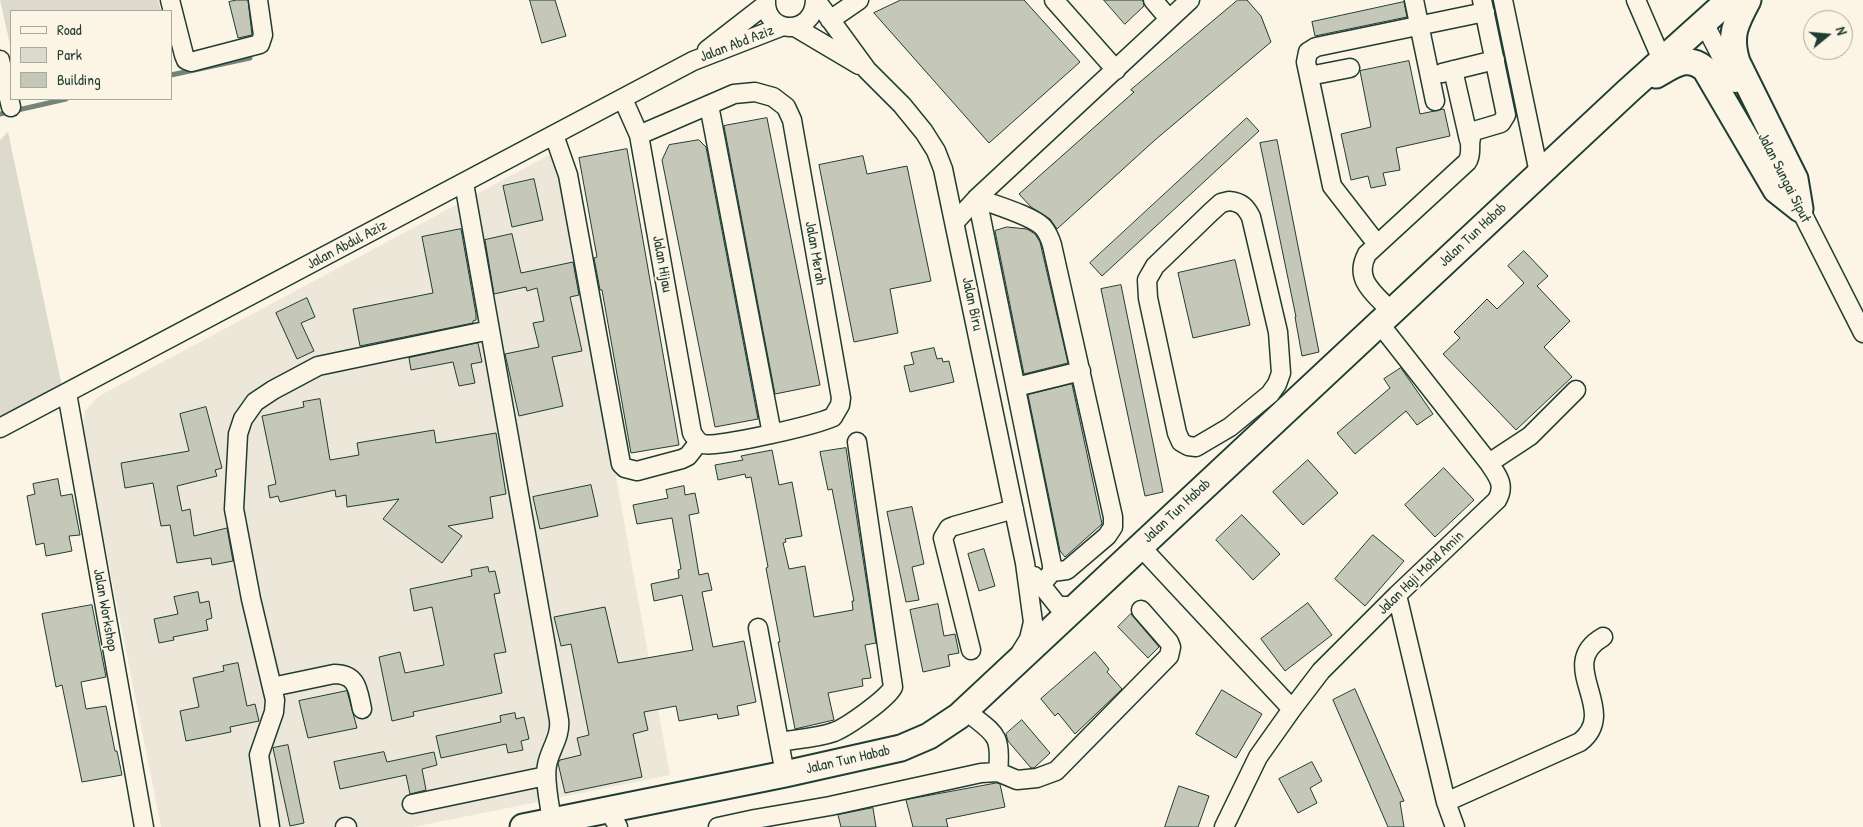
<!DOCTYPE html>
<html>
<head>
<meta charset="utf-8">
<style>
  body { margin:0 }
  #map { position:relative; width:1863px; height:827px; overflow:hidden; background:#fcf5e5; font-family:"Patrick Hand",sans-serif }
  canvas { display:block }
  .legend { position:absolute; left:10px; top:10px; width:162px; height:90px; box-sizing:border-box; background:#fcf5e5; border:1px solid #a4ab9e; margin:0; padding:6px 9px; list-style:none; font-size:15px; color:#1f3d34 }
  .legend li { display:flex; align-items:center; gap:10px; height:25px }
  .legend b { width:25px; border:1px solid #a4ab9e }
  .north { position:absolute; left:1803px; top:10px; width:50px; height:50px; box-sizing:border-box; background:#fcf5e5; border:1px solid #a4ab9e; border-radius:50%; rotate:73deg; font-size:14px; font-weight:700; line-height:20px; text-align:center; color:#1f3d34 }
  .north::after { content:''; display:block; margin:auto; width:18px; height:22px; background:#1f3d34; clip-path:polygon(50% 0,100% 100%,50% 72%,0 100%) }
</style>
</head>
<body>
<div id="map">
<canvas width="1863" height="827"></canvas>
<ul class="legend">
<li><b style="height:6px;background:#fcf5e5"></b>Road</li>
<li><b style="height:14px;background:#dcdacc"></b>Park</li>
<li><b style="height:14px;background:#c5c7b9"></b>Building</li>
</ul>
<div class="north">N</div>
</div>
<script>
const g = document.querySelector('canvas').getContext('2d');
g.lineJoin = 'round';
function paint(path, color) {
  g.fillStyle = color;
  g.fill(path, 'evenodd');
}
function trace(path, color, width, dash) {
  g.strokeStyle = color;
  g.lineWidth = width;
  g.lineCap = dash ? 'butt' : 'round';
  g.setLineDash(dash || []);
  g.stroke(path);
}
function drawText(font, color, halo, rows, align = 'center') {
  g.font = font + ' "Patrick Hand",sans-serif';
  g.lineWidth = 4;
  g.setLineDash([]);
  g.textBaseline = 'middle';
  g.strokeStyle = halo;
  g.fillStyle = color;
  for (const [text, x, y, turn = 0] of rows) {
    g.save();
    g.translate(x, y);
    g.rotate((+turn || 0) * Math.PI / 180);
    g.textAlign = isNaN(turn) ? turn : align;
    if (halo) g.strokeText(text, 0, 0);
    g.fillText(text, 0, 0);
    g.restore();
  }
}
const built = new Path2D(`
  M555 152 560 168 670 775 414 827H161L83 434 85 411 99 396Z`);
const green = new Path2D(`
  M0 0H158L161 11H11V49Z
  M8 132 62 386 0 418V140Z`);
const stream = new Path2D(`
  M171 75 250 58
  M0 114 66 99`);
const building = new Path2D(`
  M237 0H248L252 35 238 38 229 2Z
  M530 0H555L566 36 542 43Z
  M901 0H1024L1080 62 989 143 874 13Z
  M1104 0H1143L1144 6 1125 24Z
  M1238 0H1247L1261 16 1271 42 1155 140 1057 229 1050 219 1031 207 1019 194 1134 92 1131 90Z
  M1404 2 1407 17 1315 36 1312 22Z
  M1409 61 1420 114 1444 109 1450 136 1396 148 1400 170 1383 173 1386 185 1371 188 1368 176 1351 180 1341 134 1371 127 1360 71Z
  M767 118 820 385 775 394 724 126Z
  M1247 118 1259 131 1102 276 1090 263Z
  M699 140 706 147 758 419 715 427 662 160 669 145Z
  M1277 140 1319 352 1302 356 1295 317H1296L1260 143Z
  M627 149 679 445 631 453 602 290H600L594 258 597 257 579 158Z
  M863 156 867 174 907 166 931 281 890 289 898 333 854 342 819 165Z
  M534 179 543 220 512 227 503 186Z
  M1007 227 1027 229 1035 234 1040 242 1068 363 1024 374 995 231Z
  M461 229 476 314V320L473 321V323L360 346 353 309 433 293 422 237Z
  M512 234 521 273 573 262 579 295 570 297 582 351 552 357 563 406 519 416 505 354 539 347 533 323 544 321 537 288 527 291 526 287 494 294 485 240Z
  M1524 251 1548 276 1537 286 1570 321 1544 347 1572 377 1516 430 1443 354 1460 338 1454 332 1487 299 1497 309 1524 283 1508 266Z
  M1235 260 1250 325 1193 338 1178 273Z
  M1121 285 1163 492 1145 496 1101 289Z
  M307 298 315 317 301 323 314 351 297 359 276 313Z
  M478 343 482 362 471 364 475 383 459 386 453 362 411 370 409 358Z
  M934 348 937 359 942 358 943 362 949 361 954 382 910 392 904 366 914 364 911 353Z
  M1401 368 1433 414 1417 425 1406 411 1355 454 1337 433 1390 388 1384 379Z
  M1072 384 1102 524 1065 557 1060 551 1028 395Z
  M320 399 330 460 359 455 357 443 434 430 436 443 496 433 506 494 490 497 493 518 448 526 462 536 442 563 383 519 399 499 347 507 346 495 336 497 335 490 280 502 278 496 270 498 268 486 276 484 262 416 304 407 303 402Z
  M206 407 222 468 215 470 217 476 177 486 182 511 190 509 194 536 227 528 233 561 212 565 211 558 177 563 170 525 161 526 153 483 125 488 121 463 189 451 180 414Z
  M846 448 876 643 865 645 871 678 862 679 863 686 828 693 834 720 795 729 778 642H780L766 568 768 567 751 477 746 478 745 474 718 480 715 465 743 460 741 456 772 450 779 485 792 482 802 536 785 539 786 542 783 543 789 569 805 566 814 617 853 610 852 601H854L832 489 828 490 820 452Z
  M1308 460 1338 493 1303 525 1273 492Z
  M1444 468 1474 500 1435 537 1405 505Z
  M58 479 61 496 72 494 80 535 69 536 72 551 46 556 44 543 36 545 27 496 35 494 33 484Z
  M591 485 598 516 540 529 533 497Z
  M684 486 685 495 695 493 699 513 689 515 699 575 708 573 712 590 702 592 713 647 744 641 756 702 737 706 739 715 718 719 717 714 679 721 676 706 644 712 648 730 633 734 642 777 565 793 558 763 560 760 581 755 577 738 589 735 571 644 561 646 554 617 605 607 618 663 693 650 682 595 654 601 651 584 679 578 678 570 681 569 672 518 637 524 633 505 668 498 666 490Z
  M912 507 924 564 912 567 919 600 906 602 887 512Z
  M1242 515 1280 554 1253 580 1216 540Z
  M1373 535 1404 561 1365 606 1335 579Z
  M984 549 995 586 979 591 968 554Z
  M488 567 489 572 495 571 500 593 494 594 506 652 494 654 502 693 413 712 414 716 392 721 379 657 400 652 405 673 444 665 432 607 414 611 410 589 472 576 471 570Z
  M198 592 200 603 209 601 212 618 206 620 208 630 173 637 174 640 159 643 154 619 178 614 174 597Z
  M1308 603 1332 635 1285 671 1261 639Z
  M938 604 944 636 955 634 959 653 948 655 950 666 923 672 910 610Z
  M92 605 106 677 81 682 86 709 106 706 115 751H117L122 775 82 782 62 685 56 687 42 614Z
  M1131 614 1159 647 1148 658 1118 627Z
  M1095 652 1109 669 1107 672 1122 689 1075 734 1058 713 1055 716 1041 699Z
  M238 663 247 706 255 704 259 721 230 727 231 732 186 741 180 711 199 707 193 678 224 671 223 666Z
  M1355 689 1404 801 1400 802 1404 827H1388L1333 700Z
  M1222 690 1262 714 1236 758 1196 734Z
  M347 691 357 728 308 738 299 701Z
  M515 713 516 719 524 717 529 739 521 741 523 750 508 753 506 744 441 758 436 736 501 722 500 716Z
  M1022 720 1050 753 1034 768H1031L1008 741 1006 734Z
  M288 745 304 823 290 826 273 748Z
  M384 752 387 762 434 752 437 765 422 769 426 790 410 794 406 775 340 789 334 762Z
  M1312 762 1322 781 1310 788 1317 803 1298 813 1279 779Z
  M997 783 1000 784 1005 807 946 819 948 827H913L906 800Z
  M1179 786 1209 796 1198 827H1165Z
  M873 808 876 827H841L838 815Z`);
const minor = new Path2D(`
  M170 0 184 55 186 60 191 62 260 44 263 35 258 0
  M766 0C764 35 814 37 815 0
  M816 0 867 70 902 105 924 132 936 151 943 169 1025 563 1033 622 1029 639 1021 652
  M1054 0 1116 70
  M1153 0 1169 19
  M1414 0 1435 101
  M1503 0 1539 173
  M1636 0 1662 60
  M830 20 859 0
  M1704 23 1735 83
  M795 27 859 65
  M707 50 765 5
  M0 60 11 107
  M1453 70 1469 140
  M1442 73 1495 60
  M1309 76 1350 68
  M623 99 639 135 692 433C695 437 697 442 703 444 717 448 816 425 833 417L840 405 841 398 792 120 786 107 773 97 755 92 734 94 639 135
  M709 105 772 434
  M554 135 568 175 621 464 625 468 637 471 682 459 688 456 699 442
  M464 183 559 720C561 737 550 749 547 765 544 780 550 806 552 821
  M977 198C994 205 1031 215 1043 227 1047 232 1050 238 1052 245L1113 517V527L1107 536 1067 570 1052 572
  M977 198 1052 565V572L1040 586
  M1795 199 1863 333
  M1229 201C1241 202 1246 207 1251 217L1278 332 1281 373 1277 384 1270 394 1230 427 1196 447 1188 446 1181 442 1177 433 1148 298 1147 280 1155 266 1211 212 1221 203Z
  M955 222 977 198 1190 0
  M1377 244 1332 186 1306 62 1308 52 1316 47 1485 12
  M1391 311C1375 294 1353 280 1367 254L1467 162C1474 152 1466 142 1474 131L1501 123 1506 115 1482 0
  M1016 387 1081 371
  M67 393 144 827
  M0 428 693 61 783 26
  M1489 463 1530 436 1576 390
  M1140 546 1292 709
  M1034 576 1058 606H1076
  M1397 595 1446 802 1455 827
  M758 628 785 774
  M971 650 943 538 949 528 954 526 1014 509
  M272 687 334 674C358 674 358 691 362 709
  M965 710C994 734 1002 732 998 772
  M779 742C797 739 817 738 834 732 847 727 887 699 893 687L857 442
  M1446 802 1580 742C1621 710 1554 665 1603 637
  M412 804 546 776
  M609 810 618 827
  M270 827 259 755 274 712 275 700 251 599 234 509 238 434 243 419 255 402 273 390 318 366 490 330
  M345 827H347
  M718 827 755 819 830 806 981 773 998 772 1017 780 1037 778 1056 771 1169 656 1171 647 1169 642 1141 610
  M1224 827 1258 757 1292 709 1321 671 1397 595 1497 500C1506 485 1497 475 1489 463L1379 323`);
const highway = new Path2D(`
  M1748 0C1735 24 1729 36 1737 62L1795 179 1800 209
  M1656 75C1674 65 1687 54 1705 69L1776 190 1800 209
  M523 827 785 774 901 748 929 736 959 716 1628 91 1729 0`);
const streetNames = [
  ["Jalan Abd Aziz",737,44,-21],
  ["Jalan Sungai Siput",1784,178,63],
  ["Jalan Tun Habab",1473,235,-43],
  ["Jalan Abdul Aziz",347,245,-28],
  ["Jalan Merah",815,253,80],
  ["Jalan Hijau",662,264,80],
  ["Jalan Biru",972,304,78],
  ["Jalan Tun Habab",1177,511,-43],
  ["Jalan Haji Mohd Amin",1421,573,-44],
  ["Jalan Workshop",105,610,80],
  ["Jalan Tun Habab",848,760,-13]
];
paint(built, '#ece7d8');
paint(green, '#dcdacc');
trace(stream, '#758479', 5);
paint(building, '#c5c7b9');
trace(building, '#1f3d34', 1);
trace(minor, '#1f3d34', 21);
trace(highway, '#1f3d34', 29);
trace(minor, '#fcf5e5', 18);
trace(highway, '#fcf5e5', 25);
drawText('15px', '#1f3d34', '#fcf5e5', streetNames);
</script>
</body>
</html>
